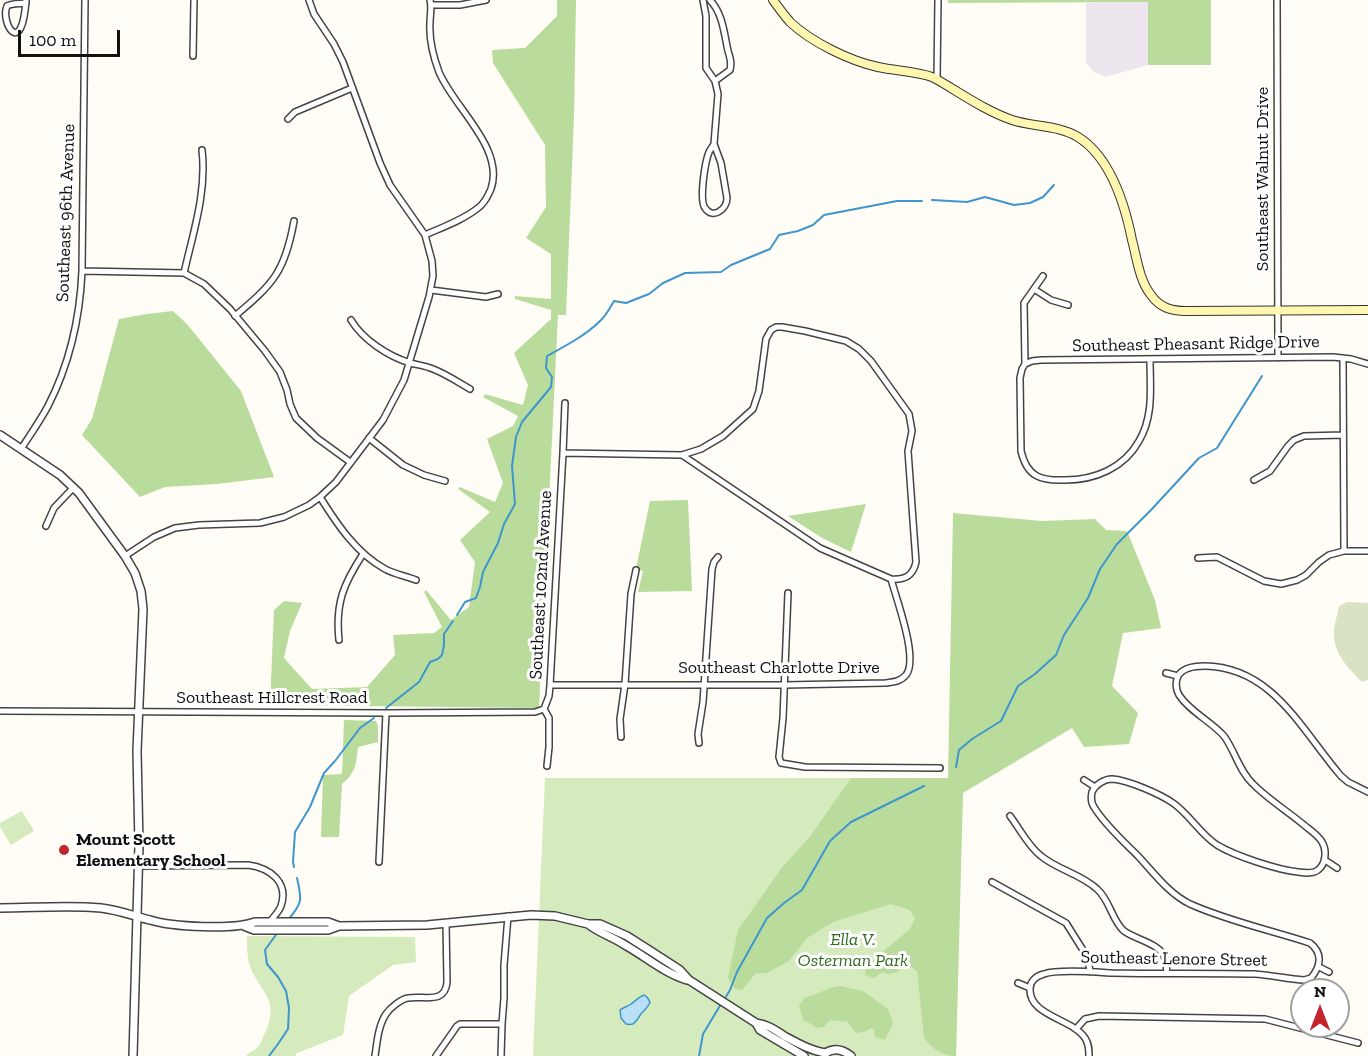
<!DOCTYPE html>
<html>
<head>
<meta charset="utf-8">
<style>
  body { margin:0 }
  #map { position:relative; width:1368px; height:1056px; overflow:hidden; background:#fffdf5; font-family:"Zilla Slab",serif }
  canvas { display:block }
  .north { position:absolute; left:1290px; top:978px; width:60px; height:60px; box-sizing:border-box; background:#fff; border:2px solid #a0a0a0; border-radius:50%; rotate:0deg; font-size:16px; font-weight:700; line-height:24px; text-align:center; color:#111 }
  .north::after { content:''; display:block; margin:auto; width:21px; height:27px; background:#c4262e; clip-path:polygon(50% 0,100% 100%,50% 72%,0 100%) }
  .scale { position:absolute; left:18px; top:30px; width:102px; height:27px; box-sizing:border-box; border:3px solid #111; border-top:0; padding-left:8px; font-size:18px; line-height:21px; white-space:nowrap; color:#111; -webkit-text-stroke:4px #fff; paint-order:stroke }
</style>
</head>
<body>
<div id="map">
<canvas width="1368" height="1056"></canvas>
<div class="north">N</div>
<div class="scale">100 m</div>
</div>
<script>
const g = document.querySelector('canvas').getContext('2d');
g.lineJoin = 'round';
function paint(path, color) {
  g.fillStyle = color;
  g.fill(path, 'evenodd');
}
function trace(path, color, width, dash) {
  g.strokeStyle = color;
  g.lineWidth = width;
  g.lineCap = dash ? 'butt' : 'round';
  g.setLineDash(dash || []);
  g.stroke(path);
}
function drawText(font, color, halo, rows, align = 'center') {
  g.font = font + ' "Zilla Slab",serif';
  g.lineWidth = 6;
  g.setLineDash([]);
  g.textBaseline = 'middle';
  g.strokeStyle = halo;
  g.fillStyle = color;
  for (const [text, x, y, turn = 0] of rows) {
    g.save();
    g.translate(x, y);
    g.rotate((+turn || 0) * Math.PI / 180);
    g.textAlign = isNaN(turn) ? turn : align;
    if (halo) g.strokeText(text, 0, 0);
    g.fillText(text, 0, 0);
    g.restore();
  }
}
const industrial = new Path2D(`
  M1148 2V65L1106 77 1094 72 1086 63V3Z`);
const green = new Path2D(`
  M545 778H963L956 1056H533Z
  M22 811 34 831 11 845 0 827V823Z
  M247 936 415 937 416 962 393 965 349 996 343 1035 297 1053 295 1056H246C249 1052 254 1051 257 1048 261 1044 263 1036 266 1031 279 999 262 994 251 969 247 959 247 948 247 936Z`);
const forest = new Path2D(`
  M557 0H576L574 117 566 315H558L539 708 270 705 274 610 284 601 302 603 290 631 284 658 312 689 367 687 395 655 393 635 434 633 442 627 424 592 426 590 451 620 469 607 475 562 460 540 490 512 458 489 460 487 495 502 503 483 487 439 513 426 518 416 483 397 485 394 523 405 528 385 514 353 551 319V310L515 299V296L551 299V254L526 238 546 207 545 145 493 63 492 50 525 48 557 16Z
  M948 0H1211V65H1148V2L948 3Z
  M173 311 187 324 241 391 274 477 217 484 165 487 140 497 82 435 92 419 119 319 147 314Z
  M688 500 692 591 638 592 643 571 636 569 650 501Z
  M866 504 851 552 822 538 788 516Z
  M953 513 1042 521 1095 519 1106 530 1127 531 1155 600 1161 628 1123 633 1112 686 1138 713 1129 744 1084 747 1072 728 963 793 956 1056C944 1056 929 1048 924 1037L917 971 903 962 898 972 888 974 883 972 873 978 865 975 866 966 910 929 915 918 910 910 891 904 833 922 807 938 789 961 767 973H756L742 990 735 989 728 978 738 930 783 866 809 838 851 778H948Z
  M344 720 376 721 378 726V742L358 747C356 765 356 772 342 784L339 837H321L323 775 342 774Z
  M839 986 863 991 888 1009 893 1023 885 1040 875 1037 874 1030 871 1028 864 1032 856 1033 848 1022 830 1020 824 1027 816 1028 811 1024 803 1020 799 1006 804 998C816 995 826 988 839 986Z`);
const cemetery = new Path2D(`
  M1347 602 1368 603V680L1362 682C1347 667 1332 652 1334 629 1335 621 1338 613 1339 606Z`);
const water = new Path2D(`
  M644 995 647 997 650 1002C648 1008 645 1009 641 1014 636 1021 635 1026 626 1024L621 1018 620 1010C624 1007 627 1007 631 1004 636 1001 638 997 644 995Z`);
const stream = new Path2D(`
  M932 200 967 202 985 197 1014 205 1030 203 1043 197 1054 185
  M457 615 465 602 476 598 480 587 483 572 498 543 504 524 515 504 512 466 516 437 522 422 551 387 552 377 546 368 547 356C565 346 585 336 600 321 606 316 610 308 614 301L626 303 649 294 663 283 685 273 721 272 731 265 770 249 779 235 798 231 813 225 824 215 897 201H922
  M386 708 419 682 430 662 438 659 442 655 444 645V634L453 621
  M956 767 959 750 972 739 1001 721 1018 686 1035 674 1056 655 1064 635 1088 598 1100 569 1117 544 1151 510 1199 458 1217 448 1262 376
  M294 867 293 862 295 832 310 807 324 773 335 761 360 728 374 718
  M287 921C303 903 302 900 297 878
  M724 1000 730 990 737 972 767 918 784 903 802 890 830 841 851 822 924 786
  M269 1056 278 1044 288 1029 289 1008 286 991 278 977 267 964 265 950 278 932
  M699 1056 703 1034 721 1004`);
const minor = new Path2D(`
  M703 0 706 16V68L715 81 718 94 714 144 721 163 727 198C727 209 713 220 705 208 699 200 705 162 709 152 710 150 713 146 714 144
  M710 0C723 14 724 33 728 51 730 58 732 62 730 70L715 81
  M1277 0 1278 358
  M26 3C20 4 12 3 7 6 0 22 22 60 26 0
  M431 5H460L486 0
  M193 56 194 0
  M937 79 938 0
  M288 119 295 112 352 88
  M425 235C443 227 463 220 478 208 484 204 488 196 491 189 505 148 454 108 439 72 433 56 429 39 430 23 430 15 432 8 430 0
  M82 271 184 273 204 284 230 309 265 351 280 372 287 390 290 404 296 418 317 438 350 462
  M184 273C193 233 207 192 202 150
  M1043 276 1024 303 1025 364 1022 369 1020 378 1021 451C1027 477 1041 481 1065 480 1095 480 1124 468 1139 441 1154 416 1150 387 1150 359
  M1034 289 1051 300 1068 305
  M431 290 486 297 498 294
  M235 316C273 284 285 272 294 221
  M351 320C363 340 388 356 410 363 418 365 426 366 433 369 446 374 458 382 470 389
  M1343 358 1344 551
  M1025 364 1032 361 1041 360 1333 357 1351 359 1368 364
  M369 438 403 465 424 475 445 481
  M21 449C30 435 40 421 48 406 69 365 80 317 82 271L85 0
  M563 453 682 455 701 449 723 436 753 409 759 391 766 339 771 330 776 327H782L805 331 846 341 859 349 871 361 909 414 912 431 908 451 916 562C913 576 905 580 891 579L820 548 682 455
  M1254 480 1270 471 1288 446 1294 440 1304 436 1343 435
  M320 497C337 524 356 553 385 569 394 574 406 576 416 580
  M46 526 54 508 74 487
  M125 556 154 537 175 528 199 525 260 523 284 517 309 505 320 497 336 482 383 420 404 380 429 297 433 276 432 261 425 235 390 185 380 163 343 62 334 44 314 14 309 0
  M1198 558 1217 557 1264 581 1281 584 1297 580 1306 575 1319 562 1329 555 1344 551H1368
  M788 593 783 718 779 757 781 763 805 767 940 768
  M339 640C335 603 344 583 363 554
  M1166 673 1178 676
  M550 685H785L885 683C893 682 900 682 906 675 919 659 896 598 891 579
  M0 711 386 713 535 712 544 709
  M621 737 620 719 625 684 631 594 636 570
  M699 743 698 734 703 702 712 569 714 562 718 557
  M547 766 549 747V718L544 709 549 696 550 685 563 453 565 403
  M1084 780 1095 787
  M1010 816C1020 829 1028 846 1041 856 1058 870 1081 874 1097 889 1110 900 1112 921 1124 931 1136 940 1161 943 1165 959 1167 963 1166 969 1167 973
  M1325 860 1337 868
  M379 862 386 713
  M138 866 248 865C270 868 289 882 281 906 279 912 273 917 270 922
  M992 882 1066 923 1088 958 1090 972
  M1319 967 1329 972
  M1018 983 1030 988
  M1076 1029 1085 1019 1099 1016 1265 1019 1358 1043
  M375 1056C377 1043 378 1026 386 1014 390 1008 401 999 408 998 424 995 445 1005 447 982L446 923
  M436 1056 457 1026 460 1024H502
  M501 1056 502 1024 504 998V965L508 916
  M1089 1056C1089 1050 1089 1044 1085 1038 1073 1019 1029 1016 1030 989 1030 981 1036 976 1044 974 1058 969 1095 972 1112 973 1159 974 1207 973 1254 974 1271 975 1287 979 1304 980L1311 978C1321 966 1323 953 1310 943 1270 930 1228 921 1190 904 1169 894 1153 872 1138 856 1124 842 1104 824 1094 807 1091 803 1091 797 1092 792 1095 785 1104 779 1112 779 1128 780 1160 794 1173 803 1190 815 1200 834 1217 845 1235 856 1278 870 1298 872 1305 873 1313 874 1318 870 1326 864 1327 850 1322 842 1318 835 1310 830 1304 825 1287 811 1268 799 1253 784 1239 771 1235 751 1224 736 1211 721 1190 712 1179 695 1176 690 1175 682 1178 676 1183 667 1196 666 1205 666 1273 667 1302 731 1341 776L1348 782 1368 792`);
const tertiary = new Path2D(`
  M0 435 60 475 79 493 125 556 135 573 141 591 143 609 137 751 139 845 133 1056
  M0 908C33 908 68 905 101 908 119 910 133 916 150 920 173 927 233 930 255 922H328L339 926
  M588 924C599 933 613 937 625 945 645 956 664 973 687 980
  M244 926 254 930H328L339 926 427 925 531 915 555 916 588 924H600L627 936 649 950 680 970 689 980 756 1023 760 1030 804 1056
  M756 1023C769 1025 775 1030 786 1037 799 1044 812 1051 826 1053
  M824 1054C834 1047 842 1049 851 1056`);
const secondary = new Path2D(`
  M773 0C778 7 784 15 790 22 811 42 850 61 878 67 896 71 915 71 932 77 940 81 948 86 956 91 974 102 992 113 1012 120 1033 127 1059 125 1078 137 1110 157 1125 205 1132 240 1137 258 1139 280 1151 295 1160 308 1172 311 1186 311L1368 310`);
const markers = [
  [64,850,6,"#c4262e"]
];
const streetNames = [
  ["Southeast Walnut Drive",1263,179,-90],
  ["Southeast 96th Avenue",66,213,-88],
  ["Southeast Pheasant Ridge Drive",1196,344,-1],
  ["Southeast 102nd Avenue",541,585,-87],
  ["Southeast Charlotte Drive",779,668],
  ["Southeast Hillcrest Road",272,698],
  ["Southeast Lenore Street",1174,959,1]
];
const poiNames = [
  ["Mount Scott",76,840],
  ["Elementary School",76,861]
];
const parkNames = [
  ["Ella V.",853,940],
  ["Osterman Park",853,961]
];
paint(industrial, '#eee6ef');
paint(green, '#d5ebbd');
paint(forest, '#b9dc9c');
paint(cemetery, '#d9e3c4');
paint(water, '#b9e0f7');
trace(water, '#3f96cf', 1.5);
trace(stream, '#3f96cf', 2);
trace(minor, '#444', 8);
trace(tertiary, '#444', 10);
trace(secondary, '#333', 10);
trace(minor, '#fff', 5);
trace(tertiary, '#fff', 7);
trace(secondary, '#fff6b0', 8);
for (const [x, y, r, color] of markers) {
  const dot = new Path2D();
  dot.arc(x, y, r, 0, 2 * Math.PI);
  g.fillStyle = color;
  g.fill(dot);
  trace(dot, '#fff', 2);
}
drawText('18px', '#111', '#fff', streetNames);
drawText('bold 18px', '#111', '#fff', poiNames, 'left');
drawText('italic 18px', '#2f6b1f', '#fff', parkNames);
</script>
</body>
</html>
